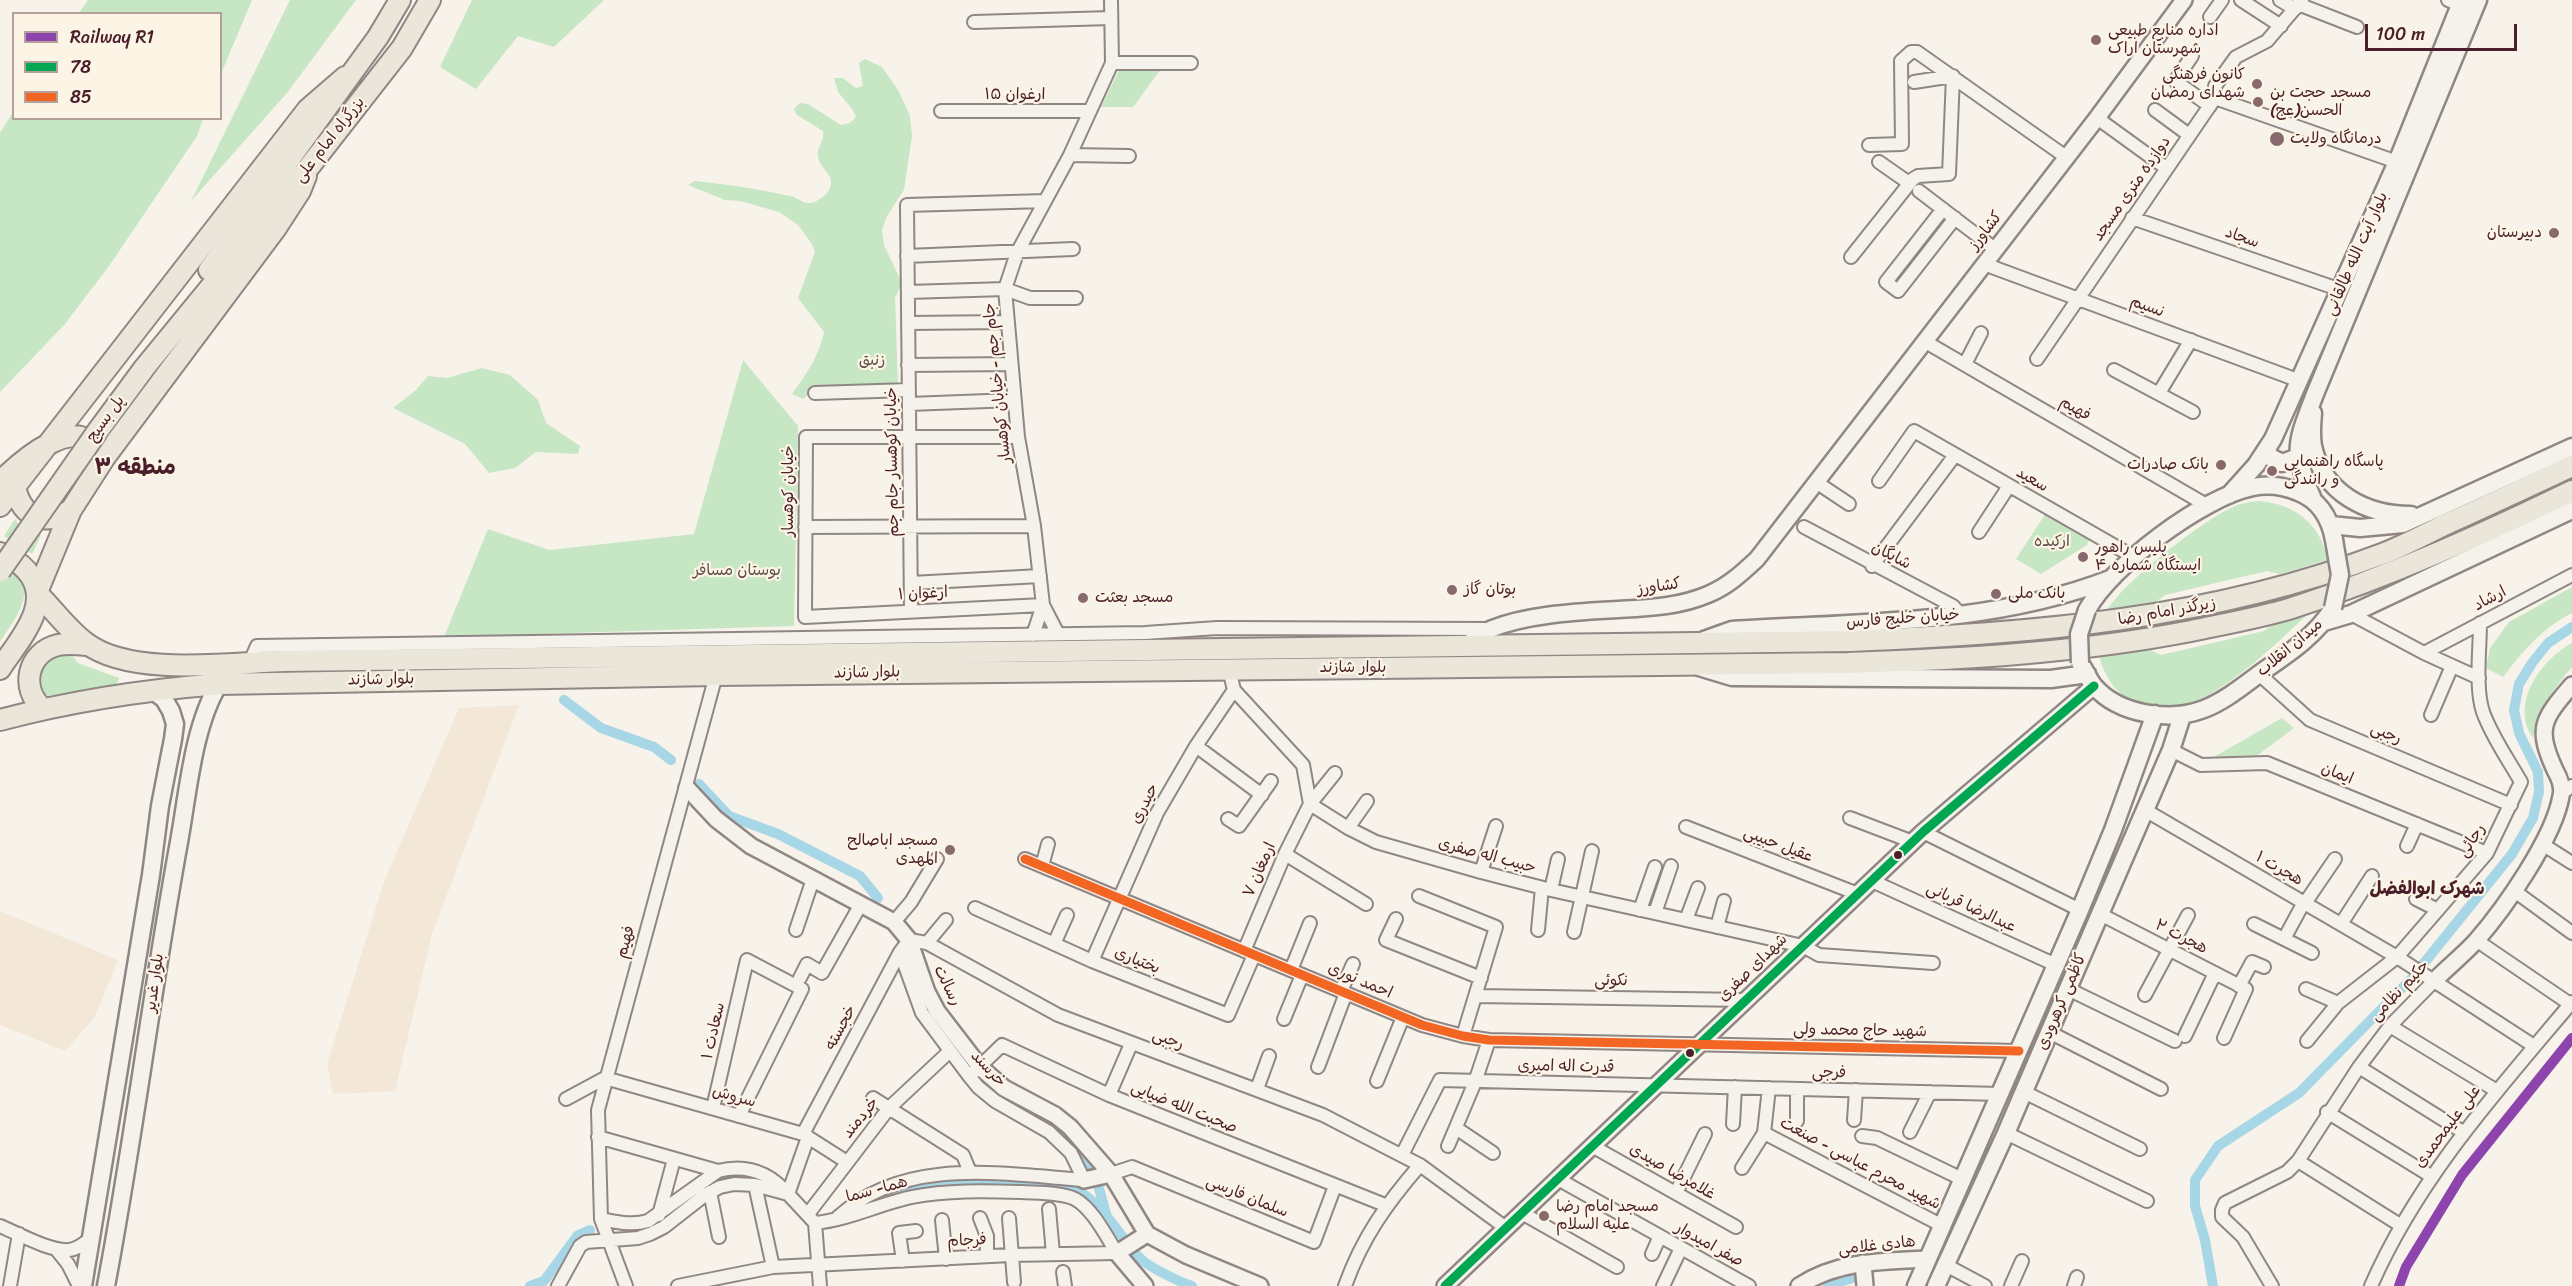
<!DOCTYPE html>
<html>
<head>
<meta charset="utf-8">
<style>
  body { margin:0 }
  #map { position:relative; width:2572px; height:1286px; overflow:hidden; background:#f7f3ea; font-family:Sriracha,sans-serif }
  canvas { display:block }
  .legend { position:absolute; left:12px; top:12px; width:210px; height:108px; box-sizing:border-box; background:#fcf5e5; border:2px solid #b59f9b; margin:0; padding:8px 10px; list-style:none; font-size:18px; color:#4a1f2b }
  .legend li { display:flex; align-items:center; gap:12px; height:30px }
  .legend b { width:30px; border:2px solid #b59f9b }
  .scale { position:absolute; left:2365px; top:24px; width:152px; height:27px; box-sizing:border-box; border:3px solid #4a1f2b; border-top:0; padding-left:8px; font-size:18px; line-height:21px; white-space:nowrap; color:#4a1f2b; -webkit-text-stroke:4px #fcf5e5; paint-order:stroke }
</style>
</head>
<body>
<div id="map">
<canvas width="2572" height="1286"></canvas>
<ul class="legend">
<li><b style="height:8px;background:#8e44ad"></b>Railway R1</li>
<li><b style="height:8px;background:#00a651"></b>78</li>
<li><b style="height:8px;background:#f26522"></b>85</li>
</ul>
<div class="scale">100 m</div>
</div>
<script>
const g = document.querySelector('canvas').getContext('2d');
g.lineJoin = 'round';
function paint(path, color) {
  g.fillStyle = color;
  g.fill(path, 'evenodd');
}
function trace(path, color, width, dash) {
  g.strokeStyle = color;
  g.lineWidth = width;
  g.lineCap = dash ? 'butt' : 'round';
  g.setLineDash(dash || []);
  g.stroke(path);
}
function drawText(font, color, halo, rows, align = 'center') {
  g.font = font + ' Sriracha,"Playpen Sans Arabic",sans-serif';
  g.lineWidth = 4.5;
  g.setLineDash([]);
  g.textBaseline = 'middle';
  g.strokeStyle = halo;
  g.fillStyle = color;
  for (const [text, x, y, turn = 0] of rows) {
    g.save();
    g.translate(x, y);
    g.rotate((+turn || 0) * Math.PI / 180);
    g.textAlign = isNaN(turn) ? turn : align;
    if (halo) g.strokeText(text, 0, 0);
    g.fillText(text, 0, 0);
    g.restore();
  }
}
const built = new Path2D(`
  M519 705 432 934 395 1091 333 1094 327 1064 385 879 459 708Z
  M0 911 118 960 95 1017 65 1051 0 1025Z`);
const green = new Path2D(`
  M88 0H252L221 74 220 14 79 13Z
  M290 0H356L287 93 191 201Z
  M472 0H604L554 47 518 36 476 89 440 67Z
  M865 59 882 67 898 90 910 116 912 136 904 190 887 216 882 230 884 245 902 283 895 298 898 385 816 388 803 399 792 394C806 375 819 356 824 332L798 298 815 252 812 244 798 225 779 212 740 201 725 200 688 185 694 181C726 184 759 189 790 196 796 197 802 202 807 203 817 204 829 194 831 185 833 174 819 167 818 157 816 147 825 142 823 131L797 115 794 109 800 103 808 104 841 125 850 123 856 117 853 110 838 92 834 78H843L856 88 863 86 859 63Z
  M1161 69 1133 107H1101L1119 70Z
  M13 112 14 118 203 119 197 136 109 266 65 324 0 392V133Z
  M743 360 798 426 794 626 444 637 488 529 549 550 694 534Z
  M482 368 510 375 538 400 546 423 580 446 578 454 536 452 515 468 489 473 465 444 393 408 416 390 428 376 447 378Z
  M2258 501C2293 503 2322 524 2327 560L2280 574 2267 571 2165 595 2153 604 2106 612C2122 583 2204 519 2235 506 2243 503 2250 502 2258 501Z
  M2046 513 2089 539 2087 545 2041 574 2016 559Z
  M15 519 23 531 41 535 32 554 4 536Z
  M0 562C43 584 20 612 0 642Z
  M2572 587V613C2541 629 2524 650 2503 677L2486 668 2490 648 2509 622Z
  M2309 613C2275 645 2216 703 2170 709 2161 710 2151 707 2143 705 2119 700 2105 678 2099 656L2147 648 2161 655 2264 631 2273 624Z
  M2572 643V667C2553 688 2540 711 2533 738 2509 703 2542 659 2572 643Z
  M58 653 71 654 78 663 119 678 116 686 37 697 40 665Z
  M2282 718 2294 728 2251 760 2205 762Z`);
const canal = new Path2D(`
  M564 700 601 728 654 747 671 760
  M699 784 729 816 778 834 860 876 878 898
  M971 1069C1001 1108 1057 1115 1086 1156 1097 1173 1100 1195 1106 1213
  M854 1209C881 1198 912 1187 942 1184 967 1182 1068 1182 1086 1196 1108 1212 1121 1238 1140 1258 1148 1267 1180 1282 1192 1286
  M641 1228C680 1218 701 1177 744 1173
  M530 1286 544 1281 578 1235 590 1230
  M1828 1286 1852 1278
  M2213 1286 2205 1240 2195 1206V1180L2218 1146 2299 1093 2412 978 2512 854 2533 818 2539 792 2538 772 2519 733 2514 710 2519 684 2532 663 2548 643 2572 627`);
const minor = new Path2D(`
  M2241 0 2281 26
  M2280 0 2295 9
  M2448 0 2460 5
  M2298 4 2357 27
  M2210 17 2222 0
  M974 22 1111 18
  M2192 56 2175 81 2210 106
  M1112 63H1191
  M2215 98 2397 162
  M2215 98V86L2236 57 2267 41 2302 0
  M2155 110 2189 135
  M941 111H1090
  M2097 118 2166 168
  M1869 145 1902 144 1901 61 1911 52H1917L2066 157
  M1070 155 1129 156
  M1879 162 1909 183
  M1919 191 1995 249
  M1943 209 1886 282 1898 291 1955 218
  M2132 218 2341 290
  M907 256 1073 249
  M1851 257 1913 179 1918 176 1949 174 1953 76 1914 82
  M1984 264 2300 381
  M908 292 1005 289 1030 298H1076
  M908 323 1008 322
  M1924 341 2208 506
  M2037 359 2215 98
  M1965 364 1981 333
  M908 365 1011 364
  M2114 370 2193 412
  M815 393 909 390
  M2159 393 2191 340
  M909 404 1014 400
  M1018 437H806L805 617 1043 605
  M1879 481 1914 431 2134 557
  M1816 482 1849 504
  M805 527 1034 526
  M1804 527 1953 606 1961 615
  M1979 532 2009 486
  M1872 566 1955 455
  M911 583 1040 576
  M911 611 907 205 1045 201
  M2351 614 2424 653 2479 678
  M1058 634 1043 605 1034 526 1018 437 1005 289 1017 253 1070 155 1112 63 1111 0
  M1033 635 1043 605
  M2424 653 2572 575
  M250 662 257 646 1145 633 1217 628 1491 629
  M2259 674 2310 720 2511 805
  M1234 690 1303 765 1310 804 1348 828 1376 842 1481 872 1551 890 1803 946 1819 955 1933 963
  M2431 715 2452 666
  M1196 746 1262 795
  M2171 750 2201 765 2267 763 2487 853
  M2562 793 2572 786
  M2145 810 2397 957 2534 1046
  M1850 818 1913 842
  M1228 819 1239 826 1271 781
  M1686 827 1858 894
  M1348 828 1367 801
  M1923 832 2080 910
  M2542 844 2572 863
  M2407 846 2417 824
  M1285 854 1366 904
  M1025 859 1422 1025 1463 1036 1489 1040 2019 1051
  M1042 866 1048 844
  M1481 872 1496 826
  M1872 881 2056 965
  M1551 890 1558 859
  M2513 890 2572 933
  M1419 896 1496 927 1463 1036
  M2416 899 2438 910
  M2305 903 2335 859
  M975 908 1092 961 1228 1015 1254 955
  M1640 910 1655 867
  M1655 913 1671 866
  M2100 914 2246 989 2224 1038
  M1396 919 1386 940 1481 978
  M1686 920 1698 888
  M894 922 911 902 937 859
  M2254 924 2312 953
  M2341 924 2372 876
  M1717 927 1724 901
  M796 930 813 879
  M1538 930 1542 888
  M1574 932 1592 851
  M2284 939 2304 902
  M2476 940 2570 1004
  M927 943 946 920
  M1054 944 1067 915
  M1244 951 1285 854 1310 804 1335 773
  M1092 961 1157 813 1196 746 1234 690 1229 669
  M1291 970 1310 923
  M800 978 807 964 822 973 861 904
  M2239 986 2252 962 2264 967
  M2068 989 2175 1041
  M2306 989 2338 1003
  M1341 991 1353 964
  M2145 995 2188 915
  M1476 996 1747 1000
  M1284 1019 1302 975
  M2390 1026 2497 1091
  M2049 1032 2161 1089
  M2185 1036 2215 973
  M2307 1041 2338 1003 2397 957 2487 853 2521 782C2508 759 2492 737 2483 712 2475 688 2480 649 2480 623
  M1318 1067 1346 993
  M2359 1067 2463 1132
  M974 1072 1002 1045 1109 1095 1385 1205
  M1377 1081 1403 1017
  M1257 1089 1269 1056
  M1797 1089V1121
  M2024 1092 2140 1149
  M1109 1095 1131 1044
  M873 1098 963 1155 970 1172
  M566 1099 605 1078 803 1134 847 1162
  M713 1108 747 960 802 989 739 1116
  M2327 1112 2431 1176
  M1854 1120 1856 1090
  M1733 1124 1735 1087
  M1456 1128 1493 1153
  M1910 1132 1930 1092
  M1764 1133 1941 1225
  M2006 1133 2147 1201
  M803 1134 900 952 909 940 927 943 1058 1015 1323 1115 1420 1165 1506 1228
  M1862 1136 1877 1138 1962 1179
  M598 1137 718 1171
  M1448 1146 1475 1082 1489 1040
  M1592 1146 1736 1227
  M1402 1155 1440 1080 2000 1094
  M2298 1161 2400 1225
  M1742 1168 1764 1133 1769 1088
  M1111 1174 1132 1167 1314 1242 1335 1186
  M1558 1179 1749 1286
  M755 1185 773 1267
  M710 1192 719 1237
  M1676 1193 1705 1134
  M788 1194 808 1137
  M1049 1209 1053 1254
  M1522 1213 1617 1267
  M808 1214 889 1108 950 1051
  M659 1215 674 1159
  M838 1217C905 1156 1002 1174 1084 1180L1071 1153 1049 1132 995 1101 978 1087 969 1076 922 1013 900 952
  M980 1218 987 1236V1256
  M1009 1218 1014 1282
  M601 1219C617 1222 632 1226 648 1221L718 1171C746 1164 769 1172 788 1194
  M942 1220 946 1259
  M815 1223C848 1220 879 1204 912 1197 948 1190 984 1191 1021 1192 1036 1193 1061 1192 1075 1199 1093 1209 1106 1236 1117 1253
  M815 1223 820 1286
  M0 1226C17 1233 51 1252 69 1250 78 1249 83 1244 90 1239
  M56 1249 68 1264 79 1286
  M1652 1254 1660 1236
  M903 1261 899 1233 916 1231
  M1944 1264 1985 1286
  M1063 1272 1065 1286
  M10 1286 19 1234
  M558 1286 580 1246 586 1242 638 1238 650 1234 664 1227 705 1195 720 1187 734 1184 755 1185 788 1194 815 1223
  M626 1286 601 1219 598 1110 716 675
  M678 1286 773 1267 1011 1255 1117 1253
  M1345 1286C1362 1238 1387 1203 1420 1165
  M1663 1286 1681 1248
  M2011 1286 2022 1261
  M2074 1286 2077 1277
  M2272 1286 2243 1237 2222 1217V1210L2225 1203 2287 1172 2298 1161 2359 1067 2390 1026 2433 982
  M2371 1286C2418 1178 2497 1091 2572 1002`);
const tertiary = new Path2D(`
  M1464 646C1473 641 1482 633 1491 629 1526 615 1573 612 1609 610 1643 608 1677 608 1709 594 1728 586 1742 573 1757 559L2097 118 2184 0
  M687 788 716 819 751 846 894 922 909 940 927 992 937 1011 980 1067 1004 1088 1055 1115 1070 1127 1111 1174 1147 1234 1186 1255 1260 1286
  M2433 982C2447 968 2463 955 2476 941 2504 909 2554 838 2561 796 2563 788 2559 777 2555 770 2536 728 2542 720 2572 685
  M1084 1180 1111 1174
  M1863 1263 1865 1286
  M1145 1286 1117 1253 1147 1234
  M1445 1286 1923 832 2094 686
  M1799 1286C1837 1261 1882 1261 1927 1259`);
const secondary = new Path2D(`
  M2313 413C2312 424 2311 435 2313 446 2323 493 2366 515 2411 515
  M2267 450 2270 457 2282 463 2298 457
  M2229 495 2256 465 2273 439 2397 162 2462 0
  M2312 497C2291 448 2297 442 2315 394L2478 0
  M2331 525 2360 528 2403 524 2572 447
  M2087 610C2112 565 2203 497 2253 487 2268 484 2284 486 2298 492 2319 500 2330 518 2334 540
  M2324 622 2351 614 2572 510
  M1704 640 1732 630C1857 622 1992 625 2110 579
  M2082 666C2086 672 2089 680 2094 686 2119 715 2170 722 2204 709 2227 700 2246 683 2266 669 2291 652 2317 634 2333 608
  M1699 667 1732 677 2051 679 2087 674
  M83 1286 151 875 160 806 173 739 175 724 171 711 164 699 152 690
  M106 1286C134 1138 152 989 179 842 188 793 193 726 219 684
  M1916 1286 2080 910 2113 830 2155 714
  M1936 1286 2006 1133 2100 914 2171 750 2182 716`);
const primary = new Path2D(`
  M0 482C18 464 82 406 97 456
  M15 487C22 518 44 527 71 510
  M0 506 308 109 345 77
  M0 553C11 557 19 562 27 571 55 603 18 641 0 669
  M38 590 71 510 105 457 276 228 300 191 306 176`);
const trunk = new Path2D(`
  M209 270 378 37 400 0
  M97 432 145 367 309 167 402 48 430 0
  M38 594C54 610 68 630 86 643 131 677 230 663 284 661L1851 641C2035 633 2208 620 2382 554 2403 546 2424 535 2444 525 2487 506 2529 486 2572 466
  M43 709C19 688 28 652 58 645 67 643 78 644 87 645
  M0 720C71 701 145 690 219 684L716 675 1848 663C1964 659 2077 653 2191 631 2224 624 2259 618 2292 608 2388 577 2481 535 2572 491`);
const secondaryBridge = new Path2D(`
  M2333 608 2340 575 2334 540
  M2080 663 2079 634 2087 610`);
const trunkBridge = new Path2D(`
  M0 571 97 432`);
const bus1 = new Path2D(`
  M1445 1286 1923 832 2094 686`);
const bus2 = new Path2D(`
  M1025 859 1422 1025 1463 1036 1489 1040 2019 1051`);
const rail1 = new Path2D(`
  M2399 1286 2406 1267 2462 1175 2572 1038`);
const markers = [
  [2096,40,6,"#87696e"],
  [2257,84,6,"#87696e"],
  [2258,102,6,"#87696e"],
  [2277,139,8,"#87696e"],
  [2554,233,6,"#87696e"],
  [2221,465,6,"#87696e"],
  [2272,471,6,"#87696e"],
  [2083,557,6,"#87696e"],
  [1452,590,6,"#87696e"],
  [1996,594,6,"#87696e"],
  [1083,598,6,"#87696e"],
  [950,850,6,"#87696e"],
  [1898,855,5,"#4a1f2b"],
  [1690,1053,5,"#4a1f2b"],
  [1544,1216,6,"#87696e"]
];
const poiNames = [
  ["اداره منابع طبیعی",2108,31],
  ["شهرستان اراک",2108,49],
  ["کانون فرهنگی",2245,75,"right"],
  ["شهدای رمضان",2245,93,"right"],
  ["مسجد حجت بن",2270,93],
  ["الحسن(عج)",2270,111],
  ["درمانگاه ولایت",2290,139],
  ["دبیرستان",2542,233,"right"],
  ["پاسگاه راهنمایی",2284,462],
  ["و رانندگی",2284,480],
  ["بانک صادرات",2209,465,"right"],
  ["پلیس راهور",2095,548],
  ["ایستگاه شماره ۴",2095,566],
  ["بوتان گاز",1464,590],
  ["بانک ملی",2008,594],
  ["مسجد بعثت",1095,598],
  ["مسجد اباصالح",938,841,"right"],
  ["المهدی",938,859,"right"],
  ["مسجد امام رضا",1556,1207],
  ["علیه السلام",1556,1225]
];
const streetNames = [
  ["ارغوان ۱۵",1015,95],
  ["بزرگراه امام علی",330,140,-52],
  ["دوازده متری مسجد",2132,189,-55],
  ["کشاورز",1986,231,-52],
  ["سجاد",2242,238,19],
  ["بلوار آیت الله طالقانی",2357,254,-66],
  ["نسیم",2147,307,20],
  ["جام جم - خیابان کوهسار",998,383,-96],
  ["فهیم",2075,409,30],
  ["پل بسیج",106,419,-54],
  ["خیابان کوهسار جام جم",893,462,-91],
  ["سعید",2032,480,30],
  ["خیابان کوهسار",789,491,-90],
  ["شایگان",1891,556,27],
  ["کشاورز",1659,587,-8],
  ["ارغوان ۱",923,594,-3],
  ["ارشاد",2490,599,-28],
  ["زیرگذر امام رضا",2167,612,-10],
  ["خیابان خلیج فارس",1903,619,-4],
  ["میدان انقلاب",2290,648,-40],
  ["بلوار شازند",1353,668],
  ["بلوار شازند",867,673,-1],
  ["بلوار شازند",381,680,-1],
  ["رجبی",2386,734,23],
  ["ایمان",2337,774,22],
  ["حیدری",1145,804,-63],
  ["رجائی",2472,841,-57],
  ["عقیل حبیبی",1778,845,21],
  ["حبیب اله صفری",1487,856,15],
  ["هجرت ۱",2279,869,30],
  ["ارمغان ۷",1260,870,-66],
  ["عبدالرضا قربانی",1971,908,25],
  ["هجرت ۲",2181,937,27],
  ["فهیم",626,942,-74],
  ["بختیاری",1137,961,22],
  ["شهدای صفری",1753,968,-44],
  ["احمد نوری",1360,981,23],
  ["نکوئی",1611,981,1],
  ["بلوار غدیر",155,983,-82],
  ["رسالت",947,986,64],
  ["حکیم نظامی",2400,991,-46],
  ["کاظمی کرهرودی",2062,1002,-67],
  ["خجسته",841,1028,-62],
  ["سعادت ۱",714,1031,-77],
  ["شهید حاج محمد ولی",1860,1031,1],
  ["رجبی",1168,1040,20],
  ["قدرت اله امیری",1566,1067,1],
  ["خرسند",988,1069,47],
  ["فرجی",1829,1073,1],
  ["سروش",734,1097,16],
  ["صحبت الله ضیایی",1184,1108,22],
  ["خردمند",861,1118,-51],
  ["علی علیمحمدی",2448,1127,-53],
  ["شهید محرم عباسی - صنعت",1860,1164,28],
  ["غلامرضا صیدی",1672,1172,30],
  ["هما- سما",877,1190,-15],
  ["سلمان فارسی",1247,1197,22],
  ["فرجام",967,1241,-3],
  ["صفر امیدوار",1709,1245,29],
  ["هادی غلامی",1877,1246,-6]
];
const parkNames = [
  ["زنبق",872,361],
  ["ارکیده",2052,542],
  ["بوستان مسافر",737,571]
];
const neighbourhoodNames = [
  ["شهرک ابوالفضل",2427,889]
];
const districtNames = [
  ["منطقه ۳",135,468]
];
paint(built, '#f3e7d7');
paint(green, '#c7e6c3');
trace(canal, '#a7d6e7', 10);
trace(minor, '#908684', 16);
trace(tertiary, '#908684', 20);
trace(secondary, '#908684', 21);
trace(primary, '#908684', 24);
trace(trunk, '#908684', 24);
trace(minor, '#f5f2ec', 12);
trace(tertiary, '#f5f2ec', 15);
trace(secondary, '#f5f2ec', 16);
trace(primary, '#ebe6da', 20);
trace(trunk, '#ebe6da', 20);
trace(secondaryBridge, '#908684', 21, []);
trace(trunkBridge, '#908684', 24, []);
trace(secondaryBridge, '#f5f2ec', 16);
trace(trunkBridge, '#ebe6da', 20);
trace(bus1, '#00a651', 9);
trace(bus2, '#f26522', 9);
trace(rail1, '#8e44ad', 10);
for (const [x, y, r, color] of markers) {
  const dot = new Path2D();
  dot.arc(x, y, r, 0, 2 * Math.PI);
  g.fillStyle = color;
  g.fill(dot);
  trace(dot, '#fcf5e5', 2);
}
drawText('16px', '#4a1f2b', '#fcf5e5', poiNames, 'left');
drawText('16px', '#4a1f2b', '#fcf5e5', streetNames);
drawText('16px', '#5f4e49', '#fcf5e5', parkNames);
drawText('bold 18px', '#4a1f2b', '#fcf5e5', neighbourhoodNames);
drawText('bold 22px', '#4a1f2b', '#fcf5e5', districtNames);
</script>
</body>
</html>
